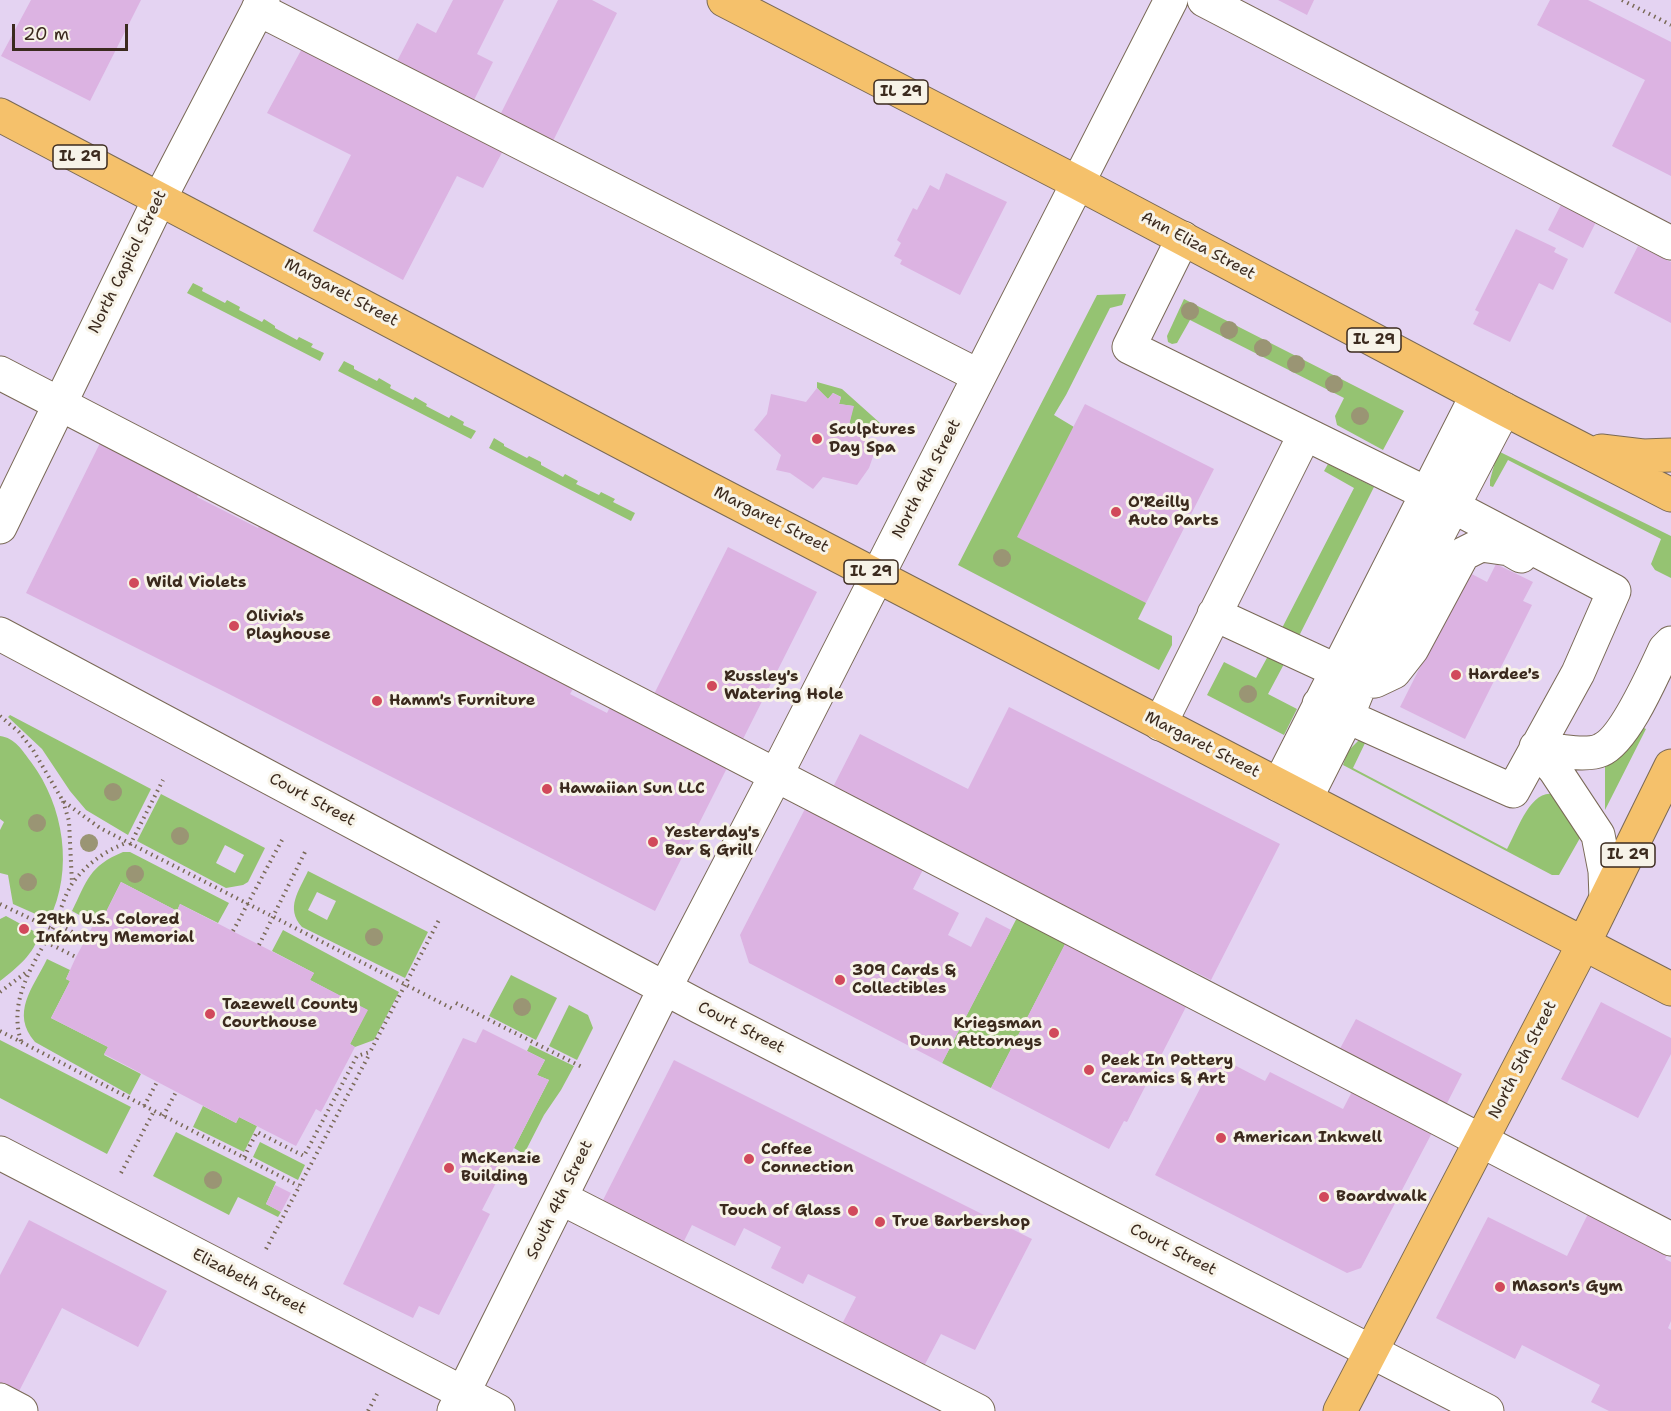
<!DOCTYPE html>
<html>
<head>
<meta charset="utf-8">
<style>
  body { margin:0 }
  #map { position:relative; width:1671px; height:1411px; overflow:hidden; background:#ecdfbe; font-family:"Shantell Sans",sans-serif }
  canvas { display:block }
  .scale { position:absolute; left:12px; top:24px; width:116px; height:27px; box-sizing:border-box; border:3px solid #3b2a1e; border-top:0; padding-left:8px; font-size:18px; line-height:21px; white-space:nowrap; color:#3b2a1e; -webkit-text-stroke:4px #f7f3e8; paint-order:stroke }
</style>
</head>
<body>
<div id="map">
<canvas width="1671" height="1411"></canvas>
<div class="scale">20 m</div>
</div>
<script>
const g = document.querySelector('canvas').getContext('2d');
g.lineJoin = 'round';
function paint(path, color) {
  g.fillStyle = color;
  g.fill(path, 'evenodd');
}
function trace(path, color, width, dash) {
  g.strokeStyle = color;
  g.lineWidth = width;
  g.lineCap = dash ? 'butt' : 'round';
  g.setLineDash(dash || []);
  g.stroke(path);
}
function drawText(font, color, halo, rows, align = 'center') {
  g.font = font + ' "Shantell Sans",sans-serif';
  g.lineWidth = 6;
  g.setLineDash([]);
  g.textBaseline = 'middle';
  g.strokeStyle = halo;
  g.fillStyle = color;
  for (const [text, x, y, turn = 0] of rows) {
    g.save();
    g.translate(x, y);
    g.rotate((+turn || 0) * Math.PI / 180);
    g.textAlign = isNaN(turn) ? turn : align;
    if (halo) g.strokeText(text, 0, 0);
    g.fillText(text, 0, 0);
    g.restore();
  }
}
const built = new Path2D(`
  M0 0H1671V1411H0Z`);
const green = new Path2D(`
  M193 283 203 288 202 291 225 303 227 300 240 307 239 310 262 322 264 319 275 326V328L297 340 299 337 313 344 311 347 324 353 320 361 187 293Z
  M1126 294 1122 305 1110 308 1066 395 1054 415 1074 427 1146 603 1138 619 1172 636V645L1159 670 958 565 1097 295Z
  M1184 299 1404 411 1383 450 1337 425 1335 416 1344 398 1190 320 1177 343 1172 344 1168 342 1167 336Z
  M344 361 354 366V369L377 381 379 378 391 385 390 388 413 400 415 397 427 404 426 406 449 418 451 415 464 422 463 425 476 431 471 439 338 371Z
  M817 382 842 389 880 423 866 439 849 425 853 406 839 404 841 397 833 393 828 399 817 388Z
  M494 438 504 444V446L527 458 529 456 541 462V465L563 477 565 474 578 481 576 484 599 495 601 492 615 499 613 502 635 513 631 521 489 448Z
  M1498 451 1671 536V578L1655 570 1651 564 1661 539 1508 460 1493 487 1490 486V480Z
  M1328 464 1374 487 1298 638 1281 630 1354 488 1324 471Z
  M1268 656 1284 664 1268 694 1297 709 1284 735 1207 695 1224 662 1256 678Z
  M10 715 151 789 128 835 86 810 70 791 42 749 8 717Z
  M1638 725 1646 729 1605 810V763Z
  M0 736C15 738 22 750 31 762 64 806 74 870 49 920L13 904 8 875 0 873V830L4 822 0 819Z
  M1361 738 1366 741 1353 768 1507 849C1517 832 1531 786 1556 795L1580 838 1559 875H1552L1343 765 1348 751Z
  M161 794 265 848 248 882 243 885 226 888 137 841ZM225 845 244 855 235 873 216 863Z
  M123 852H130L229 903 218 923 180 904 177 911 121 882 103 918 98 916 94 923 72 911C87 881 89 866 123 852Z
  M308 871 428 932 405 978 302 927C285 908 299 891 308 871ZM317 892 336 901 327 920 308 910Z
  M1021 910 1070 935 991 1088 942 1063Z
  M6 916 39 934C35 953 16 969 0 981V919Z
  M283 930 399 992 374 1040 355 1047 350 1044 367 1010 310 980 314 973 272 951Z
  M47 959 70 970 66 979 70 981 51 1018 108 1047 104 1055 141 1074 130 1095 35 1042C10 1013 33 988 47 959Z
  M511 975 557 998 536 1040 489 1016Z
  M569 1005 588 1015 593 1028 577 1060 549 1046Z
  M0 1040 131 1107 107 1154 0 1098Z
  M530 1045 574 1066 561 1090 544 1115 524 1154 514 1148 549 1080 537 1075 545 1060 527 1051Z
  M203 1106 236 1123 239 1117 257 1126 244 1152 193 1127Z
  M176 1132 276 1182 266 1204 281 1212 278 1217 238 1197 229 1215 153 1176Z
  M260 1142 305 1165 298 1180 253 1157Z`);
const building = new Path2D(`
  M31 0H141L90 101 1 56Z
  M453 0H504L477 54 493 62 472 104 395 65 417 23 436 33Z
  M558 0H592L617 13 550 147 498 119Z
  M1278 0H1314L1307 15Z
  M1550 0H1588L1671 42V176L1612 146 1645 80 1537 25Z
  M305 43 505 147 483 188 457 176 403 280 313 231 351 155 267 113Z
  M946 173 1007 202 960 295 900 264 902 260 894 256 901 243 897 240 913 208 917 210 930 185 939 190Z
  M1565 197 1600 214 1583 248 1548 230Z
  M1516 229 1556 248 1554 252 1568 259 1553 290 1539 283 1510 342 1473 324 1479 312 1475 310Z
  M1638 246 1671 262V323L1614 293Z
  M817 388 828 399 833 393 841 397 839 404 854 406 849 425 876 448 869 468 857 485 823 477 813 489 790 473 776 470 781 455 754 430 767 414 771 394 806 402Z
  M1085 404 1214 469 1146 603 1017 537Z
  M103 437 202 486 197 497 258 528 263 518 574 687 570 694 607 713 615 697 728 766 655 911 225 692 26 593Z
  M728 547 817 592 739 747 650 702Z
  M1496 564 1533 582 1523 601 1532 605 1465 739 1400 707 1468 572 1487 582Z
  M1009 707 1280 844 1211 980 832 789 860 734 968 789Z
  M807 805 928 860 913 889 959 913 948 935 971 947 986 917 1011 930 942 1063 749 963 740 935Z
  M121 882 177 911 180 904 314 973 310 980 368 1010 350 1044 355 1047 321 1112 316 1109 296 1146 239 1117 236 1123 104 1054 108 1047 51 1018 70 981 66 979 76 957 98 916 103 918Z
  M1067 940 1189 1001 1127 1122 1124 1121 1109 1149 991 1088Z
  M1601 1002 1671 1038V1054L1638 1118 1561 1079Z
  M1356 1019 1462 1074 1443 1111 1336 1056Z
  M483 1029 545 1060 537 1075 549 1080 482 1210 490 1214 439 1315 419 1306 413 1318 343 1284 463 1038 476 1043Z
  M1217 1056 1265 1081 1270 1072 1343 1109 1355 1086 1434 1129 1361 1268 1347 1273 1155 1175Z
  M674 1060 1032 1239 975 1350 941 1334 923 1368 841 1326 856 1297 808 1274 803 1284 771 1268 781 1247 744 1228 735 1246 692 1225 681 1247 600 1206Z
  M275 1185 291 1193 281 1212 266 1204Z
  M1590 1210 1669 1251 1665 1259 1671 1262V1321L1668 1328 1671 1330V1411H1609L1591 1402 1600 1385 1522 1345 1515 1359 1436 1318 1488 1217 1567 1256Z
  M29 1220 167 1291 138 1347 62 1308 16 1397 0 1389V1275Z`);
const path = new Path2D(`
  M1622 0 1671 25
  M0 716 19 732 33 750 63 801 100 828 453 1009
  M63 801 69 821 72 883
  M130 845 163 780
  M0 904 52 929
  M55 923 86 939
  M233 931 282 840
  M46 942 76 957
  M259 945 305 852
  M0 992 28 971
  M456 1003 582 1067
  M0 1031 299 1186
  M21 1041C7 997 37 960 55 924 61 910 65 893 74 881 88 863 105 851 126 843
  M144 1106 157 1082
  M163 1116 176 1092
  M244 1157 257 1132 304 1156 357 1056 370 1052 439 920
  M121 1173 154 1111
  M266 1249 370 1053
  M368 1411 377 1394`);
const minor = new Path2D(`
  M1204 0 1671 243
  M258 9 979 376
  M1183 238 1129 347 1452 506 1614 591 1578 673 1513 791 1319 704
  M0 373 1671 1239
  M0 527 160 198 263 0
  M1214 614 1361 682 1375 681 1394 672 1412 649 1463 554 1481 545 1509 549 1521 556
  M0 634 700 1007 1487 1411
  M1160 724 1305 434
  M1536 747C1552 750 1586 757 1601 750 1625 740 1653 674 1665 649L1671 643
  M1536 747 1555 770 1598 835 1605 871 1606 898
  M1279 785 1477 395
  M1306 798 1347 717 1361 682 1504 409
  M0 1153 498 1411
  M561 1198 978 1411
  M0 1400 21 1411
  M454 1411 665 988 776 775 1171 0`);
const major = new Path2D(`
  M724 0 1078 183 1504 409 1671 495
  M0 115 702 485 1671 989
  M1601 451 1643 456 1671 455
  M1340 1411 1584 943 1671 766`);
const trees = [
  [1190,311],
  [1229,330],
  [1263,348],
  [1296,364],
  [1334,384],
  [1360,416],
  [1002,558],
  [1248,694],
  [113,792],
  [37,823],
  [180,836],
  [89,843],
  [135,874],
  [28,882],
  [374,937],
  [522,1007],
  [213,1180]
];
const markers = [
  [817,439,6,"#d1495b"],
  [1116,512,6,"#d1495b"],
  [134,583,6,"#d1495b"],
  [234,626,6,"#d1495b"],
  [1456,675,6,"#d1495b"],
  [712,686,6,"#d1495b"],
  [377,701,6,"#d1495b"],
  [547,789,6,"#d1495b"],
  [653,842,6,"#d1495b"],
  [24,929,6,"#d1495b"],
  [840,980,6,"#d1495b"],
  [210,1014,6,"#d1495b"],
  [1054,1033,6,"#d1495b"],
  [1089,1070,6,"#d1495b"],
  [1221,1138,6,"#d1495b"],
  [749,1159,6,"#d1495b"],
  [449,1168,6,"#d1495b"],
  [1324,1197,6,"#d1495b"],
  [853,1211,6,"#d1495b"],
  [880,1222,6,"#d1495b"],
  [1500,1287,6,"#d1495b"]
];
const shields = [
  [901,92,54],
  [80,157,54],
  [1374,340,54],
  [871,572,54],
  [1628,855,54]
];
const shieldNames = [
  ["IL 29",901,92],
  ["IL 29",80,157],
  ["IL 29",1374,340],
  ["IL 29",871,572],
  ["IL 29",1628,855]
];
const streetNames = [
  ["Ann Eliza Street",1198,246,28],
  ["North Capitol Street",128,262,-64],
  ["Margaret Street",341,293,28],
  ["North 4th Street",927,479,-63],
  ["Margaret Street",771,520,27],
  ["Margaret Street",1202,745,27],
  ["Court Street",312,800,28],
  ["Court Street",741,1028,27],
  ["North 5th Street",1523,1060,-63],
  ["South 4th Street",560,1200,-64],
  ["Court Street",1173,1250,27],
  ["Elizabeth Street",249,1282,27]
];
const poiNames = [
  ["Sculptures",829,430],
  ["Day Spa",829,448],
  ["O'Reilly",1128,503],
  ["Auto Parts",1128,521],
  ["Wild Violets",146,583],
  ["Olivia's",246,617],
  ["Playhouse",246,635],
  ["Hardee's",1468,675],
  ["Russley's",724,677],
  ["Watering Hole",724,695],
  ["Hamm's Furniture",389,701],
  ["Hawaiian Sun LLC",559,789],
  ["Yesterday's",665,833],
  ["Bar & Grill",665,851],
  ["29th U.S. Colored",36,920],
  ["Infantry Memorial",36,938],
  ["309 Cards &",852,971],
  ["Collectibles",852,989],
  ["Tazewell County",222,1005],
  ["Courthouse",222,1023],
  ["Kriegsman",1042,1024,"right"],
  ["Dunn Attorneys",1042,1042,"right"],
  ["Peek In Pottery",1101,1061],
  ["Ceramics & Art",1101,1079],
  ["American Inkwell",1233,1138],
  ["Coffee",761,1150],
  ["Connection",761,1168],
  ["McKenzie",461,1159],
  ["Building",461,1177],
  ["Boardwalk",1336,1197],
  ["Touch of Glass",841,1211,"right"],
  ["True Barbershop",892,1222],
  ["Mason's Gym",1512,1287]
];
paint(built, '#e4d3f2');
paint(green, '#95c372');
paint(building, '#dcb3e2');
trace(minor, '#796956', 35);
trace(major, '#796956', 35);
trace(path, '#796956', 4, [1.5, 4.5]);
trace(minor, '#fff', 33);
trace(major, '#f5c16b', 33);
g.fillStyle = '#9a9574';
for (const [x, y] of trees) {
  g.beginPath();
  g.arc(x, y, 9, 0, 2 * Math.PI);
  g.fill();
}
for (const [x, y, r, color] of markers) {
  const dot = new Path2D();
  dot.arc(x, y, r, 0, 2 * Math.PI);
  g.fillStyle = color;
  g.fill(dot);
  trace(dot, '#f7f3e8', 2);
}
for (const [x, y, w] of shields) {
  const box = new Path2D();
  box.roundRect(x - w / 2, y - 12, w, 24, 4.5);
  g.fillStyle = '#f7f3e8';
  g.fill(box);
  trace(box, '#3b2a1e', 1.5);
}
drawText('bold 15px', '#3b2a1e', null, shieldNames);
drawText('16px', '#3b2a1e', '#f7f3e8', streetNames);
drawText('bold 16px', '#3b2a1e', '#f7f3e8', poiNames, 'left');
</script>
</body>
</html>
